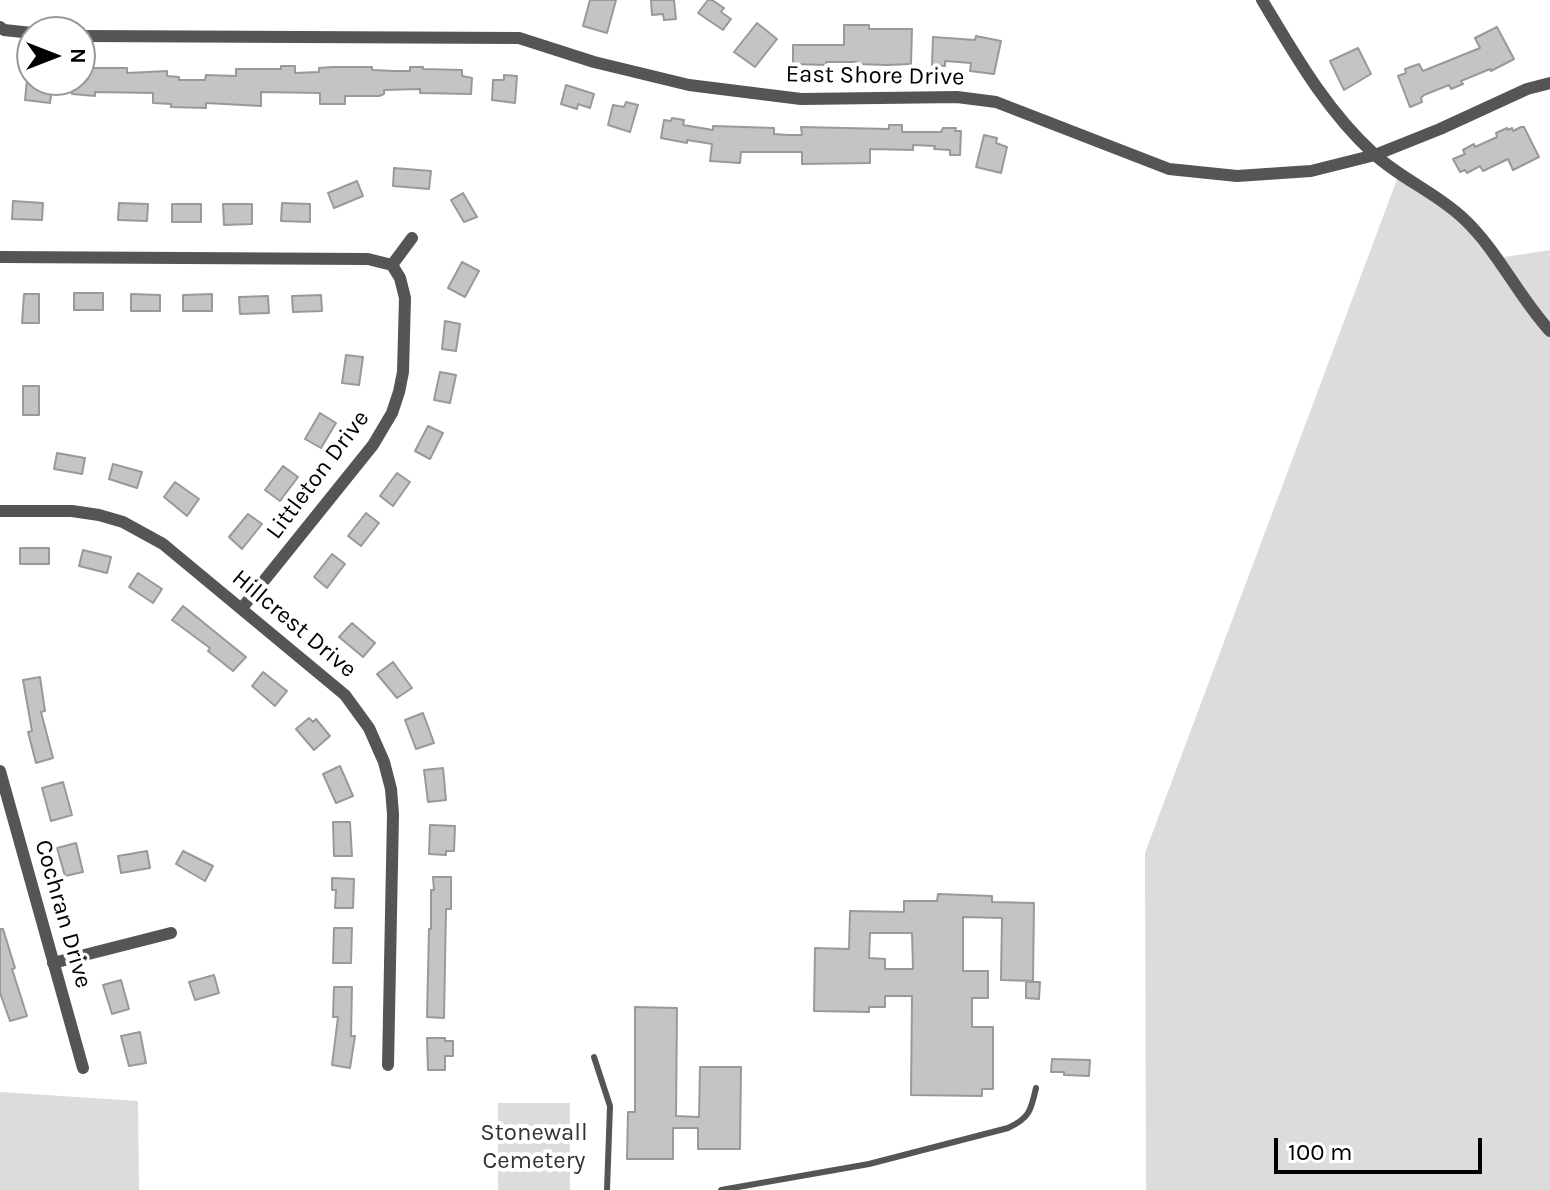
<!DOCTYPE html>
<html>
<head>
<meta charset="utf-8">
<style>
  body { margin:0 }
  #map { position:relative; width:1550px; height:1190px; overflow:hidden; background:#fff; font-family:Karla,sans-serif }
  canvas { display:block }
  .north { position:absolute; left:16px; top:16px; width:80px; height:80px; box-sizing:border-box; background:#fff; border:2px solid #999; border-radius:50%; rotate:90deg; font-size:22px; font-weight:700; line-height:32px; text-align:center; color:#000 }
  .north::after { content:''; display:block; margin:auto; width:28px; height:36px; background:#000; clip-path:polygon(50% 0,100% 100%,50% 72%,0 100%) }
  .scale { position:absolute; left:1274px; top:1138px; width:208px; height:36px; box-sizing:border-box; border:4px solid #000; border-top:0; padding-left:10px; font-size:24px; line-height:28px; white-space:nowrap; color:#000; -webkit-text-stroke:6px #fff; paint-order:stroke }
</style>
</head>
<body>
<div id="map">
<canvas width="1550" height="1190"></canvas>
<div class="north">N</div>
<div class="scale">100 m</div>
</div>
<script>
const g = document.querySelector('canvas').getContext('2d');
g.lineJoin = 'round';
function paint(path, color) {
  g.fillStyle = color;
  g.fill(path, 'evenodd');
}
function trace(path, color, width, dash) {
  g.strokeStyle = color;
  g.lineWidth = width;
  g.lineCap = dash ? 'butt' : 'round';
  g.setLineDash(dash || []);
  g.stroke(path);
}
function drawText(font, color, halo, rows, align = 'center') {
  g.font = font + ' Karla,sans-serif';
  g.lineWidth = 8;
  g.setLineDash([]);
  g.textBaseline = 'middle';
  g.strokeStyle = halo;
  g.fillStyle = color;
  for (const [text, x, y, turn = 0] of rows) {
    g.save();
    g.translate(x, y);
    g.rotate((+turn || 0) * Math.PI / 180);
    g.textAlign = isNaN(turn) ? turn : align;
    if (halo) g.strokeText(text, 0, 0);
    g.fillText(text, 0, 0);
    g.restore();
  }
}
const green = new Path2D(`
  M1399 174 1438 193 1491 259 1550 250V1190H1146L1145 853Z
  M0 1092 138 1101 139 1190H0Z
  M498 1103H570V1190H498Z`);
const building = new Path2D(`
  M590 0H616L607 33 583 26Z
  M651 0H674L676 19 664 20 663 14 652 15Z
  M708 0H712L724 8 721 12 731 19 723 30 698 13Z
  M757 23 777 39 755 67 734 52Z
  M844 25H869V29H912L911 64 887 65 857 64V62H826V65L793 64V45H844Z
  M1497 27 1514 59 1491 71 1490 69 1461 81 1463 84 1451 89 1449 85 1424 95 1421 98 1422 102 1410 107 1398 76 1406 73 1405 69 1419 64 1423 71 1480 48 1475 38Z
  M976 36 1001 41 994 74 970 71 971 63 945 61V66L932 65 933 37 975 40Z
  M1358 48 1371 74 1344 90 1330 61Z
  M281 66H295V73L319 72V68L332 67H372V70L394 71H410V67H423V69L462 70V76L472 78 471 94 420 93V89L384 90V94L379 96H345V104H320V93L261 92V106L206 103V108L171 107V104L153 103V93L95 92V96L72 94V80H80L83 68H127V73L167 71V76L179 77V80H205L206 75 236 76V69H281Z
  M504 75 517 76 515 103 492 100 493 80H504Z
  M27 80H53L50 103 25 100Z
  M566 85 594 94 590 108 578 104 577 109 561 104Z
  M626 102 638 105 630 132 608 125 613 105 624 107Z
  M672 118 684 120 683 125 713 130V126L774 128V134L788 135H802L801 127 889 129V125H902V132H941L943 128H956L955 131H961L960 155H950V150L934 149 935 146 913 145V150L870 149V163L802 164V152H741L740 163 710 161 712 144 687 140V143L661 138 664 120 671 121Z
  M1521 127H1524L1539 157 1513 170 1508 159 1483 171 1480 166 1467 173 1465 170 1460 172 1453 159 1465 154 1463 150 1474 144 1475 147 1497 137 1496 133 1507 128 1508 130 1512 128 1513 131Z
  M984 135 997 138 996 143 1007 147 1001 173 976 167Z
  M394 168 431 171 429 189 393 186Z
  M357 181 363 196 334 208 328 193Z
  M463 193 477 217 464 222 451 200Z
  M13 201 43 203 42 220 12 219Z
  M119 203 148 204 147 221 118 220Z
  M282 203 310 204V222L281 221Z
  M172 204H201V222H172Z
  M223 204H252V224L224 225Z
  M462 262 479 271 465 297 448 288Z
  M74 293H103V310H74Z
  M24 294H39V323H22Z
  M131 294 160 295V311H131Z
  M212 294V311H183V295Z
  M321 295 322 311 293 312 292 296Z
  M268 296 269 313 240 314 239 297Z
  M445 321 460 324 456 351 442 349Z
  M346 355 363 357 359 385 342 383Z
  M440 372 456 375 450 403 434 400Z
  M23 386H39V415H23Z
  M320 413 336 423 321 448 305 439Z
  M428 426 443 433 430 459 415 451Z
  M57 453 85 458 82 474 54 469Z
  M113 464 142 472 137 488 109 479Z
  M283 466 298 477 280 501 265 490Z
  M397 473 410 482 393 506 380 496Z
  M175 482 199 499 187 516 164 497Z
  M366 513 379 523 361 546 348 536Z
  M248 514 262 524 242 549 229 537Z
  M20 548H49V564H20Z
  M83 550 111 557 107 573 79 566Z
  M332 554 345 564 327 588 314 577Z
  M138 573 162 589 153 603 129 587Z
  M183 606 246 657 233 671 208 651 210 648 172 620Z
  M352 623 375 643 363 657 339 637Z
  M393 662 412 688 397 698 377 674Z
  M263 672 287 691 275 706 252 686Z
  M40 677 45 711 41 712 53 758 36 763 28 732 32 731 23 680Z
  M423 713 434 743 416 749 405 720Z
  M309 718 313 722 316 719 330 736 314 750 296 729Z
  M340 766 353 796 336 803 323 774Z
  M443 768 446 800 428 802 424 770Z
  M63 782 72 815 51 821 42 788Z
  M333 822H350L352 856H334Z
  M430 825 455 826 454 851H446V855L429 854Z
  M76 843 83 872 65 876 57 848Z
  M147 851 150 868 121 873 118 856Z
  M183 851 213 866 205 881 176 864Z
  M433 877H451V909H446L444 1018 427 1017 429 929H431V890H434Z
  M332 878 354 879 353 908H335L336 890H332Z
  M938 894 992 896V902L1034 903 1033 981 1001 980 1002 918 963 917V971H988V998H972V1027H993V1089H982V1096L911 1095 912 996H885V1007H869V1012L814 1011 815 948 849 949 850 911 904 912V901H937ZM870 933H912L913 969H885V959L869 958Z
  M334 928H352L351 963H333Z
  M0 929H3L15 968 12 969 27 1016 10 1021 0 993Z
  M214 975 219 993 195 1000 189 982Z
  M121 980 129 1009 112 1014 103 985Z
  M1026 982H1040L1039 999 1026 998Z
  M334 987H352L351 1036H355L350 1068 332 1065 338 1017H333Z
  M635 1007 677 1008 676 1116 699 1117 700 1067H741L740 1149H698V1128H673V1159H627L628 1112H635Z
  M140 1032 146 1063 129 1066 121 1036Z
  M427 1038H445V1041H453V1056H445V1070H428Z
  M1052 1059 1090 1060 1089 1076 1064 1075V1072H1051Z`);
const service = new Path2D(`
  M594 1057 610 1106 607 1190
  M721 1190 869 1164 1008 1128C1030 1118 1031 1110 1036 1088`);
const minor = new Path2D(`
  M1262 0C1295 55 1326 110 1374 154 1401 179 1437 193 1464 219 1498 251 1518 296 1550 331
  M0 27 4 30 32 33
  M80 36 519 38 594 62 689 85 801 99 957 97 996 102 1169 169 1237 176 1311 171 1375 155 1440 129 1527 89 1550 83
  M0 257 368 259 392 265 400 278 405 298 403 372 399 392 392 413 373 445 242 608
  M392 265 412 238
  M0 511H72L99 515 123 522 163 544 345 695 369 728 384 762 391 789 393 814 388 1065
  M0 771 83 1068
  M53 963 171 933`);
const streetNames = [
  ["East Shore Drive",875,76,1],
  ["Littleton Drive",318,475,-53],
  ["Hillcrest Drive",294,624,40],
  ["Cochran Drive",63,914,74]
];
const parkNames = [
  ["Stonewall",534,1133],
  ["Cemetery",534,1161]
];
paint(green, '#dcdcdc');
paint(building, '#c4c4c4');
trace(building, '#999', 2);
trace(service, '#555', 6);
trace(minor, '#555', 12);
drawText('24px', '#000', '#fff', streetNames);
drawText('24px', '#333', '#fff', parkNames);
</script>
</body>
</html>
